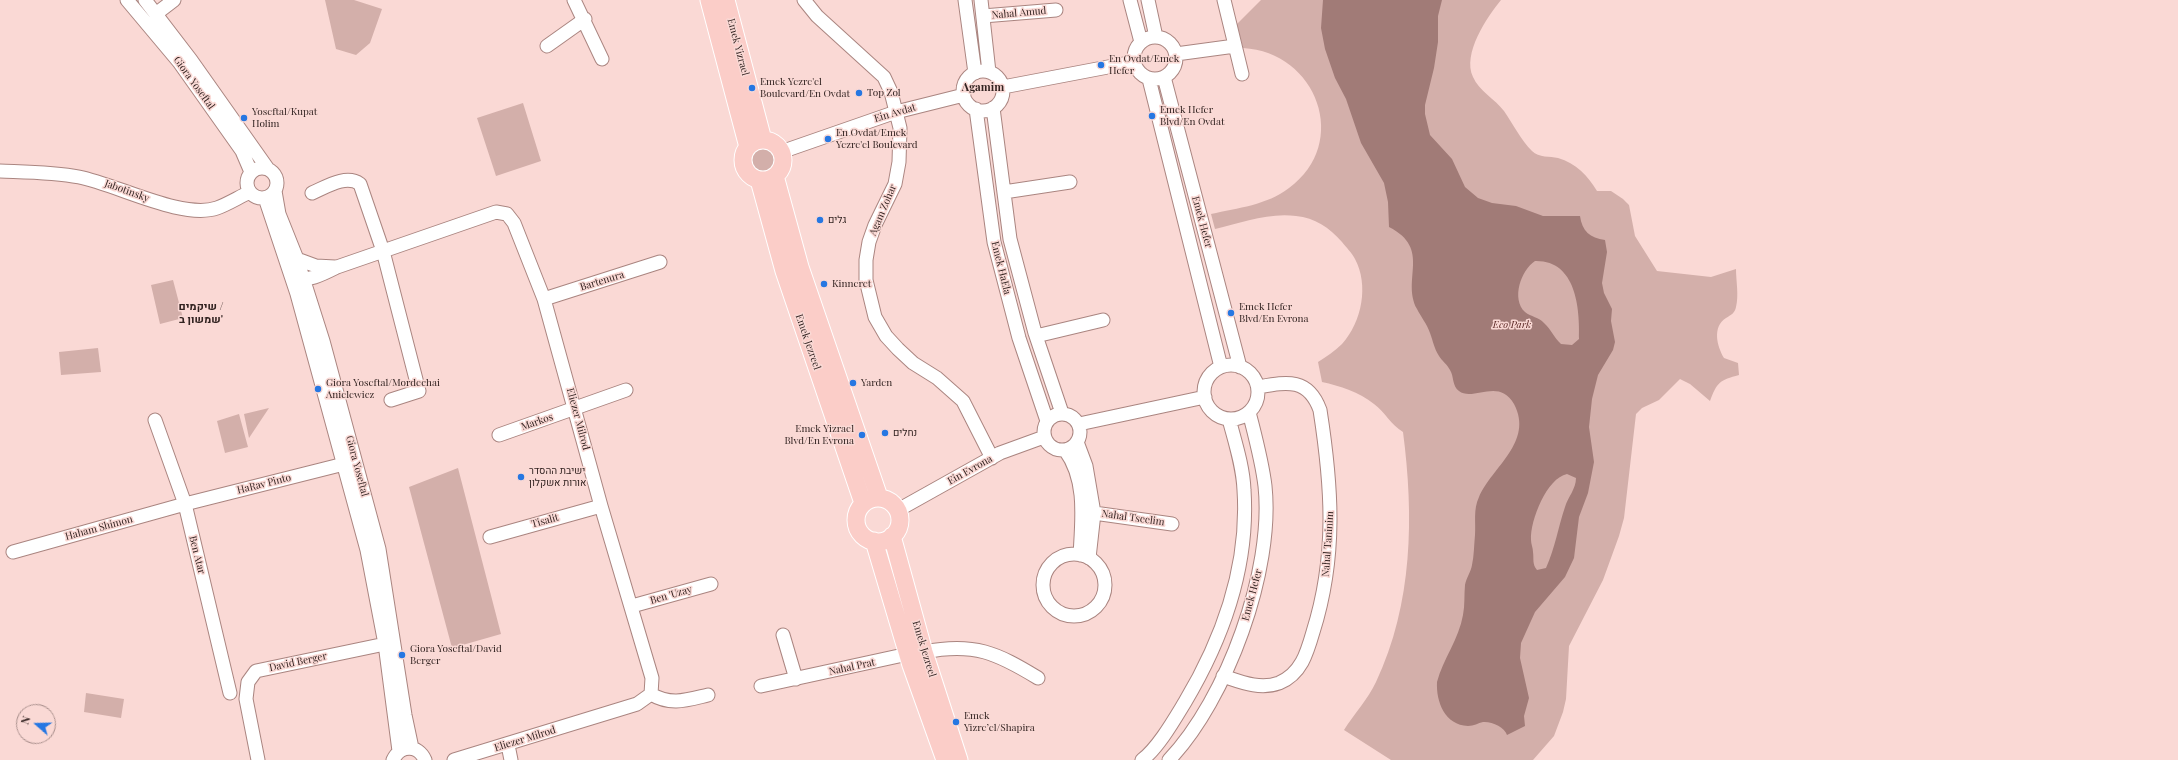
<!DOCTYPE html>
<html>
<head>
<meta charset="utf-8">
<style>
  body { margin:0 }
  #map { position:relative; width:2178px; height:760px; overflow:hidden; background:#fad9d5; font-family:"Playfair Display",serif }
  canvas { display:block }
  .north { position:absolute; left:16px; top:704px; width:40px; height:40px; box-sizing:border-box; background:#fad9d5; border:1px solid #aa908d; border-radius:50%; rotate:290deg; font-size:11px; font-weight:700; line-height:16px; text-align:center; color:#322321 }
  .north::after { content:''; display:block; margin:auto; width:14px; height:18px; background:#2677e2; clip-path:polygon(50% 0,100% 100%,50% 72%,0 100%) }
</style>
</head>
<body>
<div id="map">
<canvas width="2178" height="760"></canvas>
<div class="north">N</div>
</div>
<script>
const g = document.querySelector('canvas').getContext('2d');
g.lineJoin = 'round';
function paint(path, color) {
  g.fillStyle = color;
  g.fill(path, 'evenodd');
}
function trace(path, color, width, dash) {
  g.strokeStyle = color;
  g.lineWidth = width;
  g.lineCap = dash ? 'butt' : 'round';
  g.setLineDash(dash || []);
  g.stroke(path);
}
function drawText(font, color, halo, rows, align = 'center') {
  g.font = font + ' "Playfair Display",Heebo,serif';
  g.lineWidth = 3;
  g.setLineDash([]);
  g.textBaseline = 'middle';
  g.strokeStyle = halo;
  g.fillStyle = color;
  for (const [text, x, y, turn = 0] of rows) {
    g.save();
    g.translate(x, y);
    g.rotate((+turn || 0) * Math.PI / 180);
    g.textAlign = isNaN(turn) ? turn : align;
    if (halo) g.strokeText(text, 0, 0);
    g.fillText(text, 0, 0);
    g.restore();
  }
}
const green = new Path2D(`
  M325 0H354L382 9 370 43 356 55 336 49Z
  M1261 0H1501C1487 17 1462 54 1473 77 1479 91 1495 99 1504 111 1513 124 1521 140 1532 151 1539 158 1550 156 1558 158 1576 163 1588 176 1597 191H1611L1623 199 1629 205 1635 236 1657 271 1711 277 1736 269C1736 281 1739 295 1736 307 1735 313 1731 315 1726 318 1712 327 1717 346 1724 358L1738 363 1739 375C1720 380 1717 382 1710 401L1690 384 1680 379 1659 400 1642 408 1636 414 1624 518 1619 536 1603 580 1569 646 1566 699 1563 712 1554 736 1533 760H1391L1344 730C1354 714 1368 699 1376 682 1413 604 1414 516 1403 432 1391 425 1385 412 1374 404 1359 392 1340 386 1322 382L1318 362C1326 357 1335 351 1342 344 1362 322 1369 285 1355 259 1352 253 1346 247 1342 242 1329 227 1315 218 1296 216 1270 212 1240 223 1215 229L1211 214C1238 208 1267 205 1289 188 1351 143 1317 52 1243 48L1237 24Z
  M523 103 541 161 496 176 477 118Z
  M749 161a13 13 0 1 1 26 0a13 13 0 1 1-26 0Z
  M173 280 183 318 160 324 151 285Z
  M98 348 101 372 61 375 59 352Z
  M269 408 249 438 244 414Z
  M239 414 248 447 225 453 217 421Z
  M458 468 501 634 452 648 409 487Z
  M86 693 124 699 121 718 84 712Z`);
const water = new Path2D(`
  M1323 0H1442L1438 16V42L1434 68 1425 105V114L1430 135 1452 159 1465 187 1478 198 1492 203 1516 206 1543 216H1580C1582 231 1590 238 1605 240L1607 252 1602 283 1604 293 1612 309 1611 321 1615 342 1613 350 1598 375 1592 399 1589 427 1594 462 1588 493 1579 517 1574 558 1565 577 1535 612 1521 643 1520 658 1529 698 1524 716 1525 726 1507 735C1505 727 1491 721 1483 722 1478 723 1474 726 1468 726 1445 725 1436 702 1437 682 1443 659 1459 639 1463 615 1465 605 1464 595 1465 585 1466 578 1471 572 1472 565 1474 556 1474 545 1475 535 1476 522 1473 510 1479 497 1492 467 1534 442 1514 404 1499 377 1473 402 1459 391 1452 386 1454 376 1450 370 1447 364 1442 361 1439 356 1434 348 1433 341 1430 333 1427 324 1421 317 1417 309 1401 279 1432 249 1389 227L1388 202 1384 183 1361 143 1346 99 1335 78 1325 49 1321 28ZM1535 261C1576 260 1580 308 1579 339L1572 345 1561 344C1554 338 1551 329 1544 323 1539 317 1531 317 1525 312 1511 299 1521 270 1535 261ZM1567 474 1576 478C1576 489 1568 497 1565 507 1558 528 1555 548 1546 568L1537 570C1532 564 1534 559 1533 552 1533 548 1531 544 1531 540 1530 520 1547 478 1567 474Z`);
const minor = new Path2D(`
  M127 0 179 62 242 151 251 172
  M145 0 191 60 268 169
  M574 0 602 59
  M804 0 817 16 884 77 891 92 900 128 899 162 895 184 875 225 869 242 866 260V280L875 317 886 336 898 349 913 363 937 378 963 401 992 458
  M965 0 975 73
  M981 0 989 72
  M1130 0 1141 42
  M1148 0 1156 37
  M1224 0 1242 74
  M157 13 174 0
  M983 16 1056 10
  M1134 58a21 21 0 1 1 42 0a21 21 0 1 1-42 0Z
  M547 46 585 19
  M1176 54 1235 46
  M963 91a20 20 0 1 1 40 0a20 20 0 1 1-40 0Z
  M1164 77 1240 367
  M1149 79 1221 367
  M1003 87 1134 62
  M993 108 1010 239 1035 333 1062 413
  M976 109 994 242 1019 338 1047 421
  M781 152 896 112 964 95
  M247 183a15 15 0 1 1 30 0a15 15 0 1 1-30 0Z
  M0 171C26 172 54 172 79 177 116 184 182 220 217 208 228 204 239 197 250 192
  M275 191 279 214 297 259 323 341 379 549 405 715 412 748
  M1004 192 1070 182
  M312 193C326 187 346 174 360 184L383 251 419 391 391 400
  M265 198 297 294 367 550 385 644 399 751
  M297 259 316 266 335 267
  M292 279C308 282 323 274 337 267L496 212 507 214 514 223 544 299 601 506 652 678 651 694 637 704 454 760
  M544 299 660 262
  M1036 336 1103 320
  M1204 392a27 27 0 1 1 54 0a27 27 0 1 1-54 0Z
  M1044 432a18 18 0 1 1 36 0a18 18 0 1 1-36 0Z
  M155 420 185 504 230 693
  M1079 424 1205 397
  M499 435 626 390
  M1077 442 1086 466 1094 513 1089 558
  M1065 450C1087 480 1082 519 1080 555
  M898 510 1000 453 1044 437
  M1094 513 1172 524
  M490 537 601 506
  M13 552 185 504 344 464
  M1043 585a31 31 0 1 1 62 0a31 31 0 1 1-62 0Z
  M632 606 711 584
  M783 635 796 679
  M924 652C974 642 997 653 1038 678
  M1223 676C1241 682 1260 690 1279 683 1301 674 1307 653 1313 632 1337 556 1332 487 1320 410 1308 377 1286 382 1258 387
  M761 686 908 654
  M651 694C671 706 687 700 708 695
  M508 745 511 760
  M258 760 246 699 248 682 256 671 385 644
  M393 760C400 745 418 744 425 760
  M1142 760C1158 748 1174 720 1185 702 1223 638 1249 565 1244 490 1243 466 1235 442 1229 419
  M1169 760C1227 699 1274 570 1265 486 1262 461 1255 436 1249 412`);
const major = new Path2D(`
  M709 0 748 147
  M726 0 763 140
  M743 160a20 20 0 1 1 40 0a20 20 0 1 1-40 0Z
  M775 176 800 267 879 497
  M759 180 784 271 863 503
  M856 520a22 22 0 1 1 44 0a22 22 0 1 1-44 0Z
  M892 536 924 652 959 760
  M874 541 911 665 945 760`);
const markers = [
  [1101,65,4,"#2677e2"],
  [752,88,4,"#2677e2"],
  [859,93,4,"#2677e2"],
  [1152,116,4,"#2677e2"],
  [244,118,4,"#2677e2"],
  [828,139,4,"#2677e2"],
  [820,220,4,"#2677e2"],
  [824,284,4,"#2677e2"],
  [1231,313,4,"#2677e2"],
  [853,383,4,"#2677e2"],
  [318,389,4,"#2677e2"],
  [885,433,4,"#2677e2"],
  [862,435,4,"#2677e2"],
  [521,477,4,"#2677e2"],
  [402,655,4,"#2677e2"],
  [956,722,4,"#2677e2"]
];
const streetNames = [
  ["Nahal Amud",1019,13,-5],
  ["Emek Yizrael",738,47,75],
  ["Giora Yoseftal",194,83,54],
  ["Ein Avdat",895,113,-16],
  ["Jabotinsky",127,191,20],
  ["Agam Zohar",883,210,-67],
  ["Emek Hefer",1202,222,75],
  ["Emek HaEla",1001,268,76],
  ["Bartenura",602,281,-17],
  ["Emek Jezreel",808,342,71],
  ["Eliezer Milrod",578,419,75],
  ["Markos",537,422,-19],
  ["Giora Yoseftal",357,466,75],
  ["Ein Evrona",970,470,-29],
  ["HaRav Pinto",264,484,-14],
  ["Nahal Tseelim",1133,518,8],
  ["Tisalit",545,521,-15],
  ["Haham Shimon",99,528,-15],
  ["Nahal Taninim",1328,544,-86],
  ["Ben Atar",197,555,76],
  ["Ben 'Uzay",671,595,-16],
  ["Emek Hefer",1252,595,-75],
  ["Emek Jezreel",924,649,73],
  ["David Berger",298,662,-12],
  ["Nahal Prat",852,667,-12],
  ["Eliezer Milrod",525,739,-17]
];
const poiNames = [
  ["En Ovdat/Emek",1109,59],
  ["Hefer",1109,71],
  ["Emek Yezre'el",760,82],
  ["Boulevard/En Ovdat",760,94],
  ["Top Zol",867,93],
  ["Emek Hefer",1160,110],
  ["Blvd/En Ovdat",1160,122],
  ["Yoseftal/Kupat",252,112],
  ["Holim",252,124],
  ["En Ovdat/Emek",836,133],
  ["Yezre'el Boulevard",836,145],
  ["גלים",828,220],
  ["Kinneret",832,284],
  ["Emek Hefer",1239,307],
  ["Blvd/En Evrona",1239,319],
  ["Giora Yoseftal/Mordechai",326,383],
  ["Anielewicz",326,395],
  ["Yarden",861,383],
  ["Emek Yizrael",854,429,"right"],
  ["Blvd/En Evrona",854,441,"right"],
  ["נחלים",893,433],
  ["ישיבת ההסדר",529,471],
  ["אורות אשקלון",529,483],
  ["Giora Yoseftal/David",410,649],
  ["Berger",410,661],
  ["Emek",964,716],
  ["Yizre’el/Shapira",964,728]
];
const parkNames = [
  ["Eco Park",1512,325]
];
const neighbourhoodNames = [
  ["Agamim",983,88],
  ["שיקמים /",201,307],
  ["שמשון ב'",201,320]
];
paint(green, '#d3afaa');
paint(water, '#a17b77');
trace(minor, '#aa8580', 15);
trace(major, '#fff', 19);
trace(minor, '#fff', 13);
trace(major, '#fbcdc8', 17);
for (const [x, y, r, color] of markers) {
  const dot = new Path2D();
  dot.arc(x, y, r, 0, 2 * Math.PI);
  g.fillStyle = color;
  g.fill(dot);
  trace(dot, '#fad9d5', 1.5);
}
drawText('10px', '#322321', '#fad9d5', streetNames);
drawText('10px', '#322321', '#fad9d5', poiNames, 'left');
drawText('italic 10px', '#531f1c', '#fad9d5', parkNames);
drawText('bold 11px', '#322321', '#fad9d5', neighbourhoodNames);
</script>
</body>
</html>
